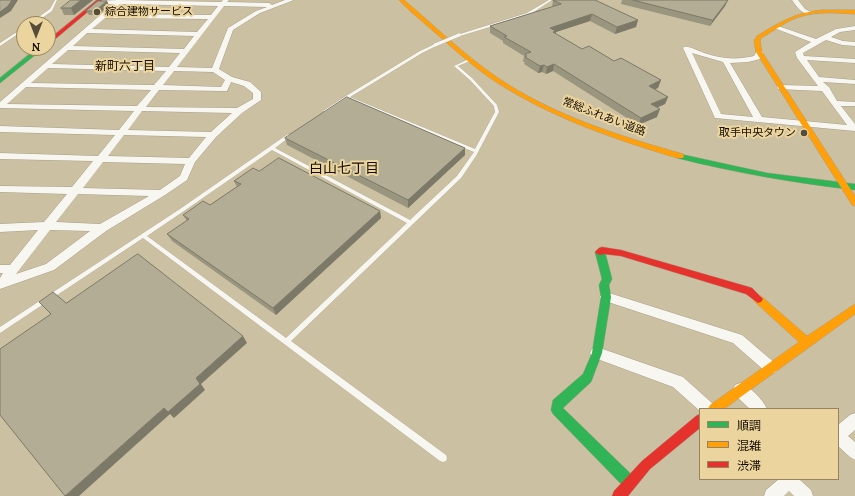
<!DOCTYPE html>
<html>
<head>
<meta charset="utf-8">
<style>
  body { margin:0 }
  #map { position:relative; width:855px; height:496px; overflow:hidden; background:#ccc0a2; font-family:Lora,"Noto Sans JP",serif }
  canvas { display:block }
  .legend { position:absolute; left:699px; top:408px; width:140px; height:72px; box-sizing:border-box; background:#ebd49e; border:1px solid #95845f; margin:0; padding:5px 7px; list-style:none; font-size:12px; color:#150d00 }
  .legend li { display:flex; align-items:center; gap:8px; height:20px }
  .legend b { width:20px; border:1px solid #95845f }
  .north { position:absolute; left:16px; top:16px; width:40px; height:40px; box-sizing:border-box; background:#ebd49e; border:1px solid #95845f; border-radius:50%; rotate:180deg; font-size:11px; font-weight:700; line-height:16px; text-align:center; color:#150d00 }
  .north::after { content:''; display:block; margin:auto; width:14px; height:18px; background:#554c39; clip-path:polygon(50% 0,100% 100%,50% 72%,0 100%) }
</style>
</head>
<body>
<div id="map">
<canvas width="855" height="496"></canvas>
<ul class="legend">
<li><b style="height:5px;background:#30b455"></b>順調</li>
<li><b style="height:5px;background:#ff9f0a"></b>混雑</li>
<li><b style="height:5px;background:#e5322d"></b>渋滞</li>
</ul>
<div class="north">N</div>
</div>
<script>
const g = document.querySelector('canvas').getContext('2d');
g.lineJoin = 'round';
function trace(path, color, width, dash) {
  g.strokeStyle = color;
  g.lineWidth = width;
  g.lineCap = dash ? 'butt' : 'round';
  g.setLineDash(dash || []);
  g.stroke(path);
}
function paint(path, color) {
  g.fillStyle = color;
  g.fill(path, 'evenodd');
}
function drawText(font, color, halo, rows, align = 'center') {
  g.font = font + ' Lora,"Noto Sans JP",serif';
  g.lineWidth = 4;
  g.setLineDash([]);
  g.textBaseline = 'middle';
  g.strokeStyle = halo;
  g.fillStyle = color;
  for (const [text, x, y, turn = 0] of rows) {
    g.save();
    g.translate(x, y);
    g.rotate((+turn || 0) * Math.PI / 180);
    g.textAlign = isNaN(turn) ? turn : align;
    if (halo) g.strokeText(text, 0, 0);
    g.fillText(text, 0, 0);
    g.restore();
  }
}
const lane = new Path2D(`
  M55 0H57L52 11 33 24H29L50 9Z
  M549 0H552L529 15 460 36 457 35 527 13Z
  M23 28H24V30L0 46V43Z
  M435 44H436V46L422 53 350 97 475 149 495 112 494 106 470 80 454 66 471 58H472V60L458 66 472 78 497 105 499 112 476 156 461 178 291 341 446 455 447 458 446 461 443 462 440 461 143 238 0 333V327L180 209 288 134H290L292 135 275 148 410 220 457 176 474 152 348 99 326 112H325L323 111 346 96 420 51ZM272 150 407 223 286 338 147 236 184 211Z`);
const street = new Path2D(`
  M119 0 221 2 223 0H229L227 2 269 3 272 5 285 0H294L260 13 233 30 219 69 232 77 250 82 261 92V100L242 113 216 137 195 162 187 180 165 195 106 231 54 270 0 289V278L3 273H0V265H10L38 230 0 232V224L44 222 67 194 0 192V186L72 187 93 161 0 159V153L98 156 115 135 0 132V126L119 130 134 111 0 108V102L113 4H98L96 3V1ZM120 4 218 6 211 15 109 14ZM224 6 267 7 256 11 228 28 212 68 177 67ZM105 18 208 19 197 32 92 29ZM87 33 194 36 184 49 73 46ZM68 50 180 53 169 67 52 64ZM48 68 166 71 154 85 31 83ZM174 71 213 72 225 80 221 87 163 85ZM231 82 244 86 253 93V99L237 108 146 107 159 90 224 91H227ZM26 87 151 90 137 106 7 104ZM142 111 232 113 211 132 128 130ZM124 135 206 137 189 158 108 156ZM103 162 185 164 180 176 160 190 83 188ZM78 194 149 196 100 224 56 222ZM50 230 90 231 46 264 16 274Z
  M792 0H798L805 9 811 12V14C802 15 797 7 792 0Z
  M774 26H778L816 39 836 29 855 26V30L840 32 831 37 843 41 855 42V46L842 45 826 40 803 53 804 56 855 59V63L807 60 819 77 855 80V84L823 82 829 87 837 101 855 102V106H841L855 124V131L715 118 683 48 684 47C690 46 698 51 704 53 721 59 737 60 754 56L757 51H761L763 52 760 59 748 62 730 63 762 117 847 125 822 91 778 89 777 87 781 85 818 86 797 58 795 52 811 42 774 28ZM692 53 723 62 753 117 721 114Z
  M606 292 742 335 776 364 778 368 776 372 771 374 766 372 733 343 602 300 600 297 602 294Z
  M597 347 683 377 713 404 715 409H700V411L673 387 592 357 590 353 592 349Z
  M740 383C750 387 763 399 767 409H750L735 395 733 390 735 385Z
  M855 413V430L848 436 855 442V460L850 457 838 446V425L850 415Z
  M779 479H799L811 490 813 496H794L789 491 784 496H764L766 490Z`);
const fast = new Path2D(`
  M37 48H44L0 83V78Z
  M677 154H680L767 173 855 184V190C795 183 736 173 677 158Z
  M600 249 603 250 605 252 612 279 609 285 611 297 602 353 591 382 563 408 634 477 635 482 634 487 629 488 624 487 553 414 551 410 553 400 583 374 592 353 601 297 599 285 602 279 595 252 597 250Z`);
const slow = new Path2D(`
  M399 0H404C435 26 464 55 498 78 553 115 619 136 683 154L684 156 683 158H677C614 139 552 118 496 82 473 67 453 48 432 30 421 20 409 11 399 0Z
  M823 10H855V14C837 13 817 11 799 17 786 21 774 31 761 38L760 41 762 52 855 196V206L852 205 756 52 754 41 757 36C780 22 796 12 823 10Z
  M758 295 761 296 807 336 855 304V314L724 409H708L710 405 799 342 755 302 753 299 755 296Z`);
const jam = new Path2D(`
  M97 0H102L48 45V40Z
  M602 247 621 250 749 287 752 288 763 299 761 302 758 303 746 294 621 256 604 254 600 255 597 254 595 252 599 248Z
  M700 414V428L650 469 628 496H612L614 491 642 461 696 416Z`);
const laneBridge = new Path2D(`
  M435 45 459 35`);
const wall = new Path2D(`
  M93 0 74 15H64L61 8Z
  M553 0 638 20 636 27 615 34 590 21 556 32V34L582 49 614 61 661 80 658 88 655 89 668 97 665 104 657 108V117L638 125 553 71 546 74 542 72 538 73 524 64 525 62H523L524 56 503 43V41L490 33V26L552 7Z
  M622 0H728L725 6 710 26 621 4Z
  M107 1 109 6 98 15H89L86 11Z
  M285 138 465 155 408 208 287 145Z
  M259 171 380 211 381 218 276 315 172 241 167 234 187 221 183 215 210 205 237 187 234 181Z`);
const shadedWall = new Path2D(`
  M12 0H18L11 11 0 18V12Z
  M81 0H93L74 15 71 8Z
  M728 0 725 6 710 26 713 20Z
  M107 1 109 6 98 15 95 11Z
  M592 14 590 21 556 32 555 38 550 28Z
  M638 20 636 27 615 34 617 27Z
  M554 64 553 71 546 74 547 67Z
  M544 65 542 72 538 73 540 66Z
  M661 80 658 88 646 93 649 86Z
  M668 97 665 104 648 111 651 104Z
  M660 109 657 117 638 125 641 118Z
  M465 148V155L408 208V200Z
  M380 211 381 218 276 315 273 308Z
  M243 336 247 343 201 384 205 390 174 418 168 412 196 378Z
  M164 408 170 414 79 496H65Z`);
const building = new Path2D(`
  M0 0H12L8 6 0 12Z
  M71 0H81L71 8H61Z
  M553 0H595L638 20 617 27 592 14 550 28 556 31 553 32 582 49 589 46 614 61 621 58 661 80 649 86 668 97 651 104 660 109 641 118 554 64 547 67 544 65 540 66 525 57 527 56 525 54 531 52 504 37 507 36 490 26 561 4Z
  M633 0H728L713 20Z
  M98 1H107L95 11H86Z
  M347 97 465 148 408 200 285 138Z
  M279 158 380 211 273 308 167 234 189 219 183 215 203 201 210 205 241 184 234 181 253 168 259 171Z
  M138 254 243 336 196 378 200 384 168 412 164 408 65 496 0 415V349L51 314 39 302 53 292 66 303Z`);
const markers = [
  [97,12,4,"#554c39"],
  [804,133,4,"#554c39"]
];
const farPoinames = [
  ["綜合建物サービス",105,12],
  ["取手中央タウン",796,133,"right"]
];
const farStreetnames = [
  ["常総ふれあい道路",604,117,21]
];
const farNeighbourhoodnames = [
  ["新町六丁目",125,67]
];
const neighbourhoodNames = [
  ["白山七丁目",344,169]
];
trace(lane, '#a89e86', 0.5);
trace(street, '#a89e86', 1);
trace(fast, '#a89e86', 1);
trace(slow, '#a89e86', 1);
trace(jam, '#a89e86', 1);
paint(lane, '#f7f6f1');
paint(street, '#f7f6f1');
paint(fast, '#30b455');
paint(slow, '#ff9f0a');
paint(jam, '#e5322d');
trace(laneBridge, '#a89e86', 4, []);
trace(laneBridge, '#f7f6f1', 3.5);
paint(wall, '#99957f');
paint(shadedWall, '#7d7968');
paint(building, '#b2ad94');
trace(building, '#7d7968', 1);
for (const [x, y, r, color] of markers) {
  const dot = new Path2D();
  dot.arc(x, y, r, 0, 2 * Math.PI);
  g.fillStyle = color;
  g.fill(dot);
  trace(dot, '#ebd49e', 1.5);
}
drawText('11px', '#150d00', '#ebd49e', farPoinames, 'left');
drawText('11px', '#150d00', '#ebd49e', farStreetnames);
drawText('12px', '#150d00', '#ebd49e', farNeighbourhoodnames);
drawText('14px', '#150d00', '#ebd49e', neighbourhoodNames);
</script>
</body>
</html>
